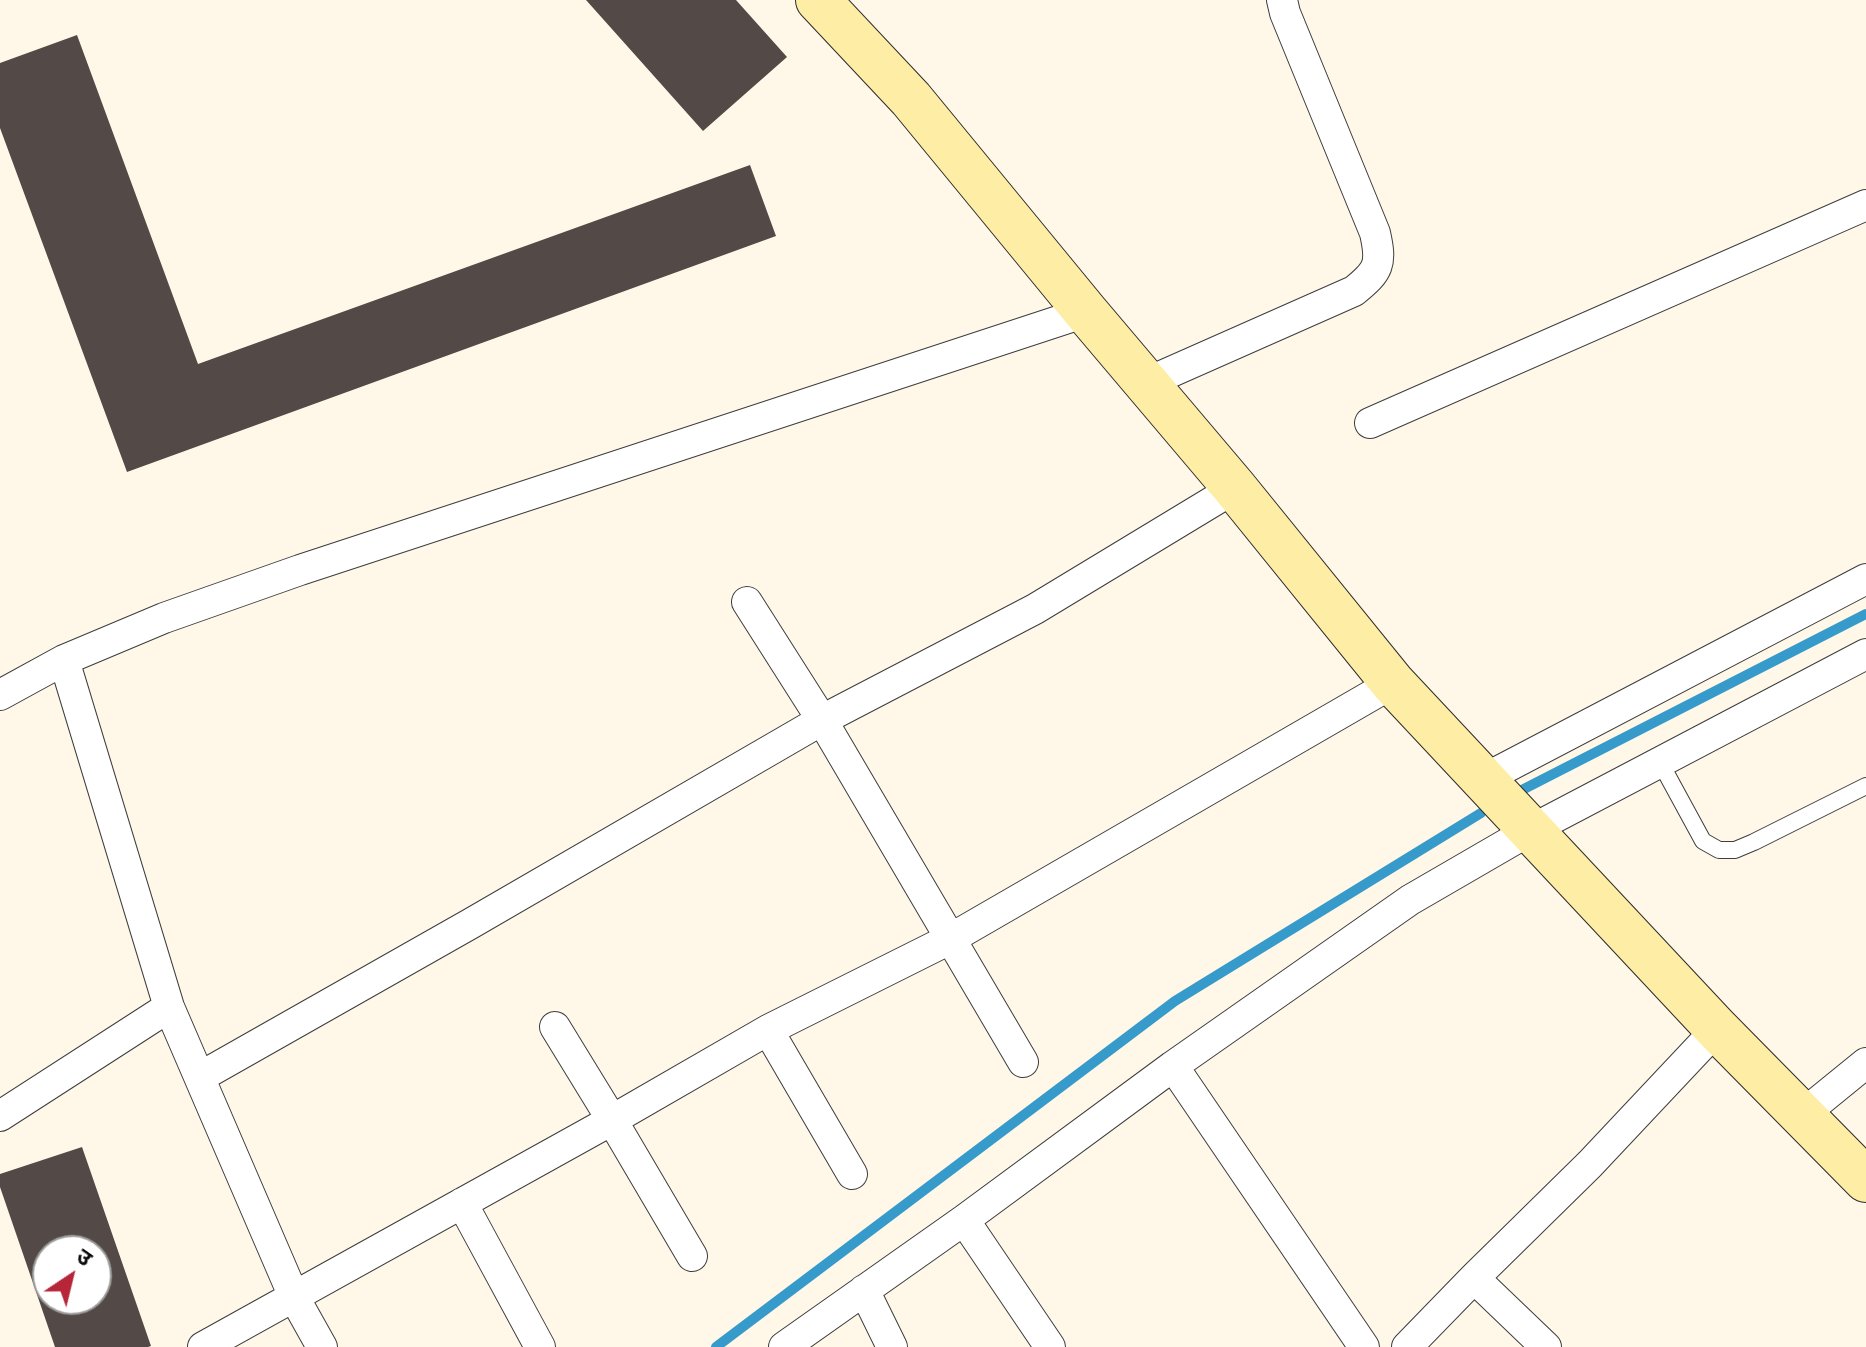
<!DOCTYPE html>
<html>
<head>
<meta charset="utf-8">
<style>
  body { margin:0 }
  #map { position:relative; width:1866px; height:1347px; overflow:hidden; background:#fff8e8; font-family:"Source Serif 4","Noto Sans Devanagari",serif }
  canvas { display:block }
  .north { position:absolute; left:32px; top:1235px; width:80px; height:80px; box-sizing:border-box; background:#fff; border:2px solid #9d9d9d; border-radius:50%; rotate:35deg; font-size:22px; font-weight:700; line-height:32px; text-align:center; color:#0a0a0a }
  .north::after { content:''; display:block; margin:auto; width:28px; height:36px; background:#b72638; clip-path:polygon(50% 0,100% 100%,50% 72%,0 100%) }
</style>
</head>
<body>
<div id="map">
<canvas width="1866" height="1347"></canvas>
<div class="north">उ</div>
</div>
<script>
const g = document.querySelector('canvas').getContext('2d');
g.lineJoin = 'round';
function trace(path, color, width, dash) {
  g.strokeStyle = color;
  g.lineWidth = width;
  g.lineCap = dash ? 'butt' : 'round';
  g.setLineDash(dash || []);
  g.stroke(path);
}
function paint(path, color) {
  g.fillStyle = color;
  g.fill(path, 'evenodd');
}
const stream = new Path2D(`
  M1518 792 1866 614
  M716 1347 1175 1001 1481 813`);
const building = new Path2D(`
  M586 0H736L787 57 703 131Z
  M77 35 198 364 750 165 776 236 127 472 0 128V63Z
  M82 1147 151 1346 148 1347H55L0 1187V1174ZM48 1251H96V1299H48Z`);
const lane = new Path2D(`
  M1660 762 1703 841 1719 850H1735L1754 842 1866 786`);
const street = new Path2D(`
  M1146 383 1354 291C1379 271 1382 264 1375 233L1285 13 1282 0
  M1370 423 1866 205
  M747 602 822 720 1023 1062
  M64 660 169 1007 294 1297 322 1347
  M0 695 64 660 164 618 300 570 1086 312
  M1482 780 1866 579
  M555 1027 612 1120 692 1256
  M768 1030 852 1174
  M1173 1066 1364 1347
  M200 1077 470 924 822 720 1035 609 1235 488
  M1802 1115 1866 1063
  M0 1116 169 1007
  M462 1203 540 1347
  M964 1220 1050 1347
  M1474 1278 1546 1347
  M864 1290 892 1347
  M203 1347 612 1120 768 1030 950 939 1393 683
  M784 1347 964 1220 1173 1066 1410 900 1529 831 1866 654
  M1407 1347 1474 1278 1590 1164 1717 1029`);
const secondary = new Path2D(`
  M818 0 911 99 1086 312 1235 488 1393 683 1717 1029 1866 1180`);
trace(stream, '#369bca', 10);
paint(building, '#534a47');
trace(lane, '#3d3d3d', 18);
trace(street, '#3d3d3d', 32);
trace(secondary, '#2c2c2c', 46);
trace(lane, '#fff', 16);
trace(street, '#fff', 30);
trace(secondary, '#feeda4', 44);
</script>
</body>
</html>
